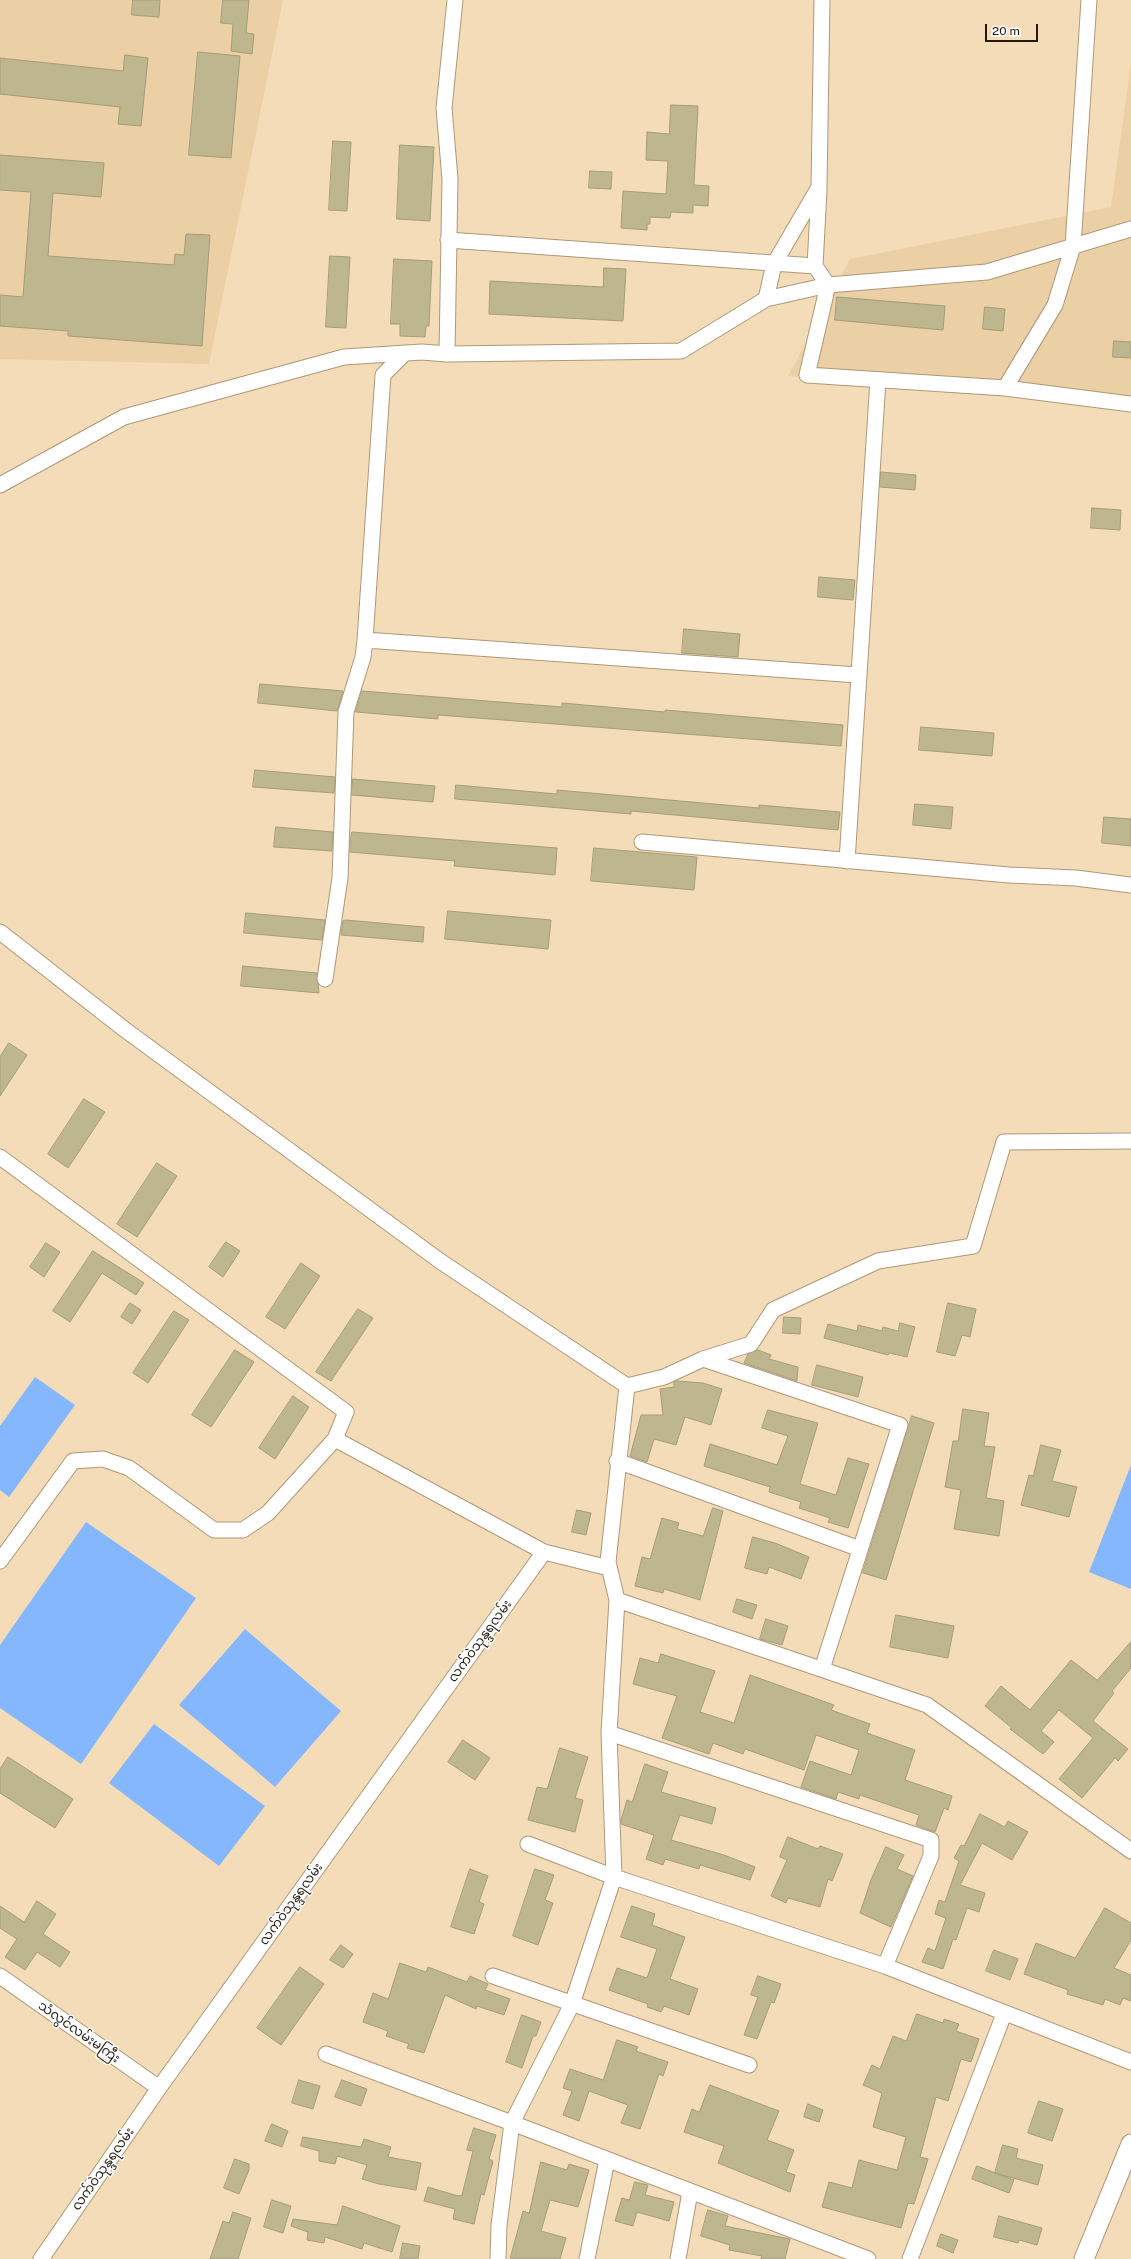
<!DOCTYPE html>
<html>
<head>
<meta charset="utf-8">
<style>
  body { margin:0 }
  #map { position:relative; width:1131px; height:2259px; overflow:hidden; background:#f4dcb9; font-family:"Public Sans",sans-serif }
  canvas { display:block }
  .scale { position:absolute; left:985px; top:24px; width:53px; height:18px; box-sizing:border-box; border:2px solid #221a0d; border-top:0; padding-left:5px; font-size:12px; line-height:14px; white-space:nowrap; color:#221a0d; -webkit-text-stroke:3px #fff; paint-order:stroke }
</style>
</head>
<body>
<div id="map">
<canvas width="1131" height="2259"></canvas>
<div class="scale">20 m</div>
</div>
<script>
const g = document.querySelector('canvas').getContext('2d');
g.lineJoin = 'round';
function paint(path, color) {
  g.fillStyle = color;
  g.fill(path, 'evenodd');
}
function trace(path, color, width, dash) {
  g.strokeStyle = color;
  g.lineWidth = width;
  g.lineCap = dash ? 'butt' : 'round';
  g.setLineDash(dash || []);
  g.stroke(path);
}
function drawText(font, color, halo, rows, align = 'center') {
  g.font = font + ' "Public Sans","Noto Sans Myanmar",sans-serif';
  g.lineWidth = 3;
  g.setLineDash([]);
  g.textBaseline = 'middle';
  g.strokeStyle = halo;
  g.fillStyle = color;
  for (const [text, x, y, turn = 0] of rows) {
    g.save();
    g.translate(x, y);
    g.rotate((+turn || 0) * Math.PI / 180);
    g.textAlign = isNaN(turn) ? turn : align;
    if (halo) g.strokeText(text, 0, 0);
    g.fillText(text, 0, 0);
    g.restore();
  }
}
const built = new Path2D(`
  M0 0H283L209 364 0 359Z
  M1131 63V402L788 376 850 259 1111 207Z`);
const water = new Path2D(`
  M35 1377 75 1405 9 1497 0 1490V1426Z
  M1131 1465V1589L1089 1572Z
  M86 1522 196 1598 81 1764 0 1708V1645Z
  M245 1629 341 1711 275 1787 179 1705Z
  M154 1724 265 1806 219 1866 109 1783Z`);
const building = new Path2D(`
  M133 0H160L159 17 132 15Z
  M223 0H249L246 33 254 34 252 54 231 51 233 24 221 23Z
  M198 52 240 56 231 158 189 155Z
  M125 55 148 58 141 126 118 124 120 107 0 94V58L123 71Z
  M671 105 698 106 694 185 709 186 708 206 693 205V213L671 212 670 218 650 217V224H647V230L621 228 623 191 666 194 668 161 646 160 647 132 669 134Z
  M333 141 351 142 347 211 329 210Z
  M400 145 434 147 430 221 397 219Z
  M0 155 104 163 101 197 53 193 48 256 174 265 175 254 184 255 186 234 210 235 202 346 68 336V331L0 326V295L23 297 31 192 0 190Z
  M590 171 612 172 611 189 589 188Z
  M330 256 350 257 346 328 326 327Z
  M394 259 432 261 429 326H426L425 337 400 336V324H391Z
  M604 268 626 269 623 321 489 314 490 281 603 287Z
  M837 297 945 306 943 330 835 320Z
  M985 307 1005 309 1003 331 983 329Z
  M1114 341 1131 342V358L1113 357Z
  M881 472 916 475 915 490 880 487Z
  M1092 508 1121 510 1120 530 1091 528Z
  M819 577 855 580 853 600 818 597Z
  M684 629 740 634 738 657 682 653Z
  M260 684 343 691 337 711 258 703Z
  M362 691 562 707V703L665 712V710L843 725 841 746 438 715V719L356 712Z
  M921 727 994 733 992 756 919 750Z
  M255 770 335 777 334 793 253 787Z
  M353 779 435 786 433 802 352 795Z
  M456 785 557 794V790L759 808V805L840 812 838 830 631 811V814L455 799Z
  M915 804 953 807 951 829 913 825Z
  M1104 817 1131 819V846L1102 843Z
  M276 827 333 832 332 851 274 847Z
  M352 832 557 848 555 875 454 866 455 861 350 852Z
  M594 848 697 857 694 890 591 881Z
  M448 911 551 920 548 949 445 939Z
  M246 913 325 920 322 940 244 933Z
  M346 920 424 927 423 942 341 935 343 921Z
  M243 966 317 973 319 993 241 986Z
  M9 1043 27 1055 0 1096V1057Z
  M84 1099 105 1112 68 1168 48 1154Z
  M157 1163 177 1176 137 1237 117 1224Z
  M226 1242 240 1251 223 1277 209 1267Z
  M46 1243 60 1252 44 1277 30 1267Z
  M93 1251 144 1283 136 1295 102 1273 70 1322 53 1311Z
  M301 1263 320 1276 285 1329 266 1317Z
  M130 1303 141 1310 132 1324 121 1317Z
  M948 1303 976 1309 970 1337 962 1335 955 1356 937 1352Z
  M358 1309 373 1318 331 1381 316 1372Z
  M174 1311 189 1320 148 1383 133 1373Z
  M784 1317 801 1318 800 1334 783 1333Z
  M900 1323 915 1327 907 1357 889 1353 888 1355 824 1338 828 1324 857 1331 858 1325 882 1331 883 1327 898 1331Z
  M235 1350 254 1362 211 1427 192 1415Z
  M758 1350 771 1355 769 1359 798 1367 797 1381 744 1363 748 1354Z
  M817 1365 863 1377 858 1397 812 1385Z
  M677 1381 703 1383 722 1389 711 1425 685 1417 676 1445 654 1439 647 1462 630 1456 641 1415H663L660 1389 674 1387V1382Z
  M293 1396 309 1407 275 1459 259 1448Z
  M963 1409 989 1413 984 1446 995 1447 986 1498 1004 1501 999 1536 954 1529 961 1490 945 1487 953 1441H958Z
  M768 1410 818 1423 800 1484 836 1495 848 1458 869 1464 848 1528 828 1522 830 1518 799 1508 801 1502 769 1492 770 1487 704 1466 710 1444 777 1465 788 1436 762 1428Z
  M912 1416 934 1423 886 1580 863 1573Z
  M1041 1445 1061 1450 1052 1481 1077 1487 1069 1517 1021 1505 1029 1475 1033 1476Z
  M713 1508 723 1511 700 1600 664 1589 663 1593 635 1586 642 1557 650 1559 662 1518 679 1523 677 1529 703 1536Z
  M577 1510 591 1513 586 1535 572 1532Z
  M753 1537 775 1543 809 1557 801 1579 769 1567 767 1574 745 1568Z
  M737 1599 757 1605 752 1619 733 1612Z
  M896 1615 954 1626 948 1658 890 1647Z
  M766 1619 788 1626 782 1645 760 1639Z
  M1131 1642V1668L1112 1691 1114 1693 1093 1721 1128 1749 1118 1761 1115 1758 1082 1798 1059 1779 1093 1738 1059 1710 1041 1731 1054 1742 1043 1754 1010 1729 1012 1728 985 1706 1001 1686 1030 1710 1071 1660 1097 1680Z
  M661 1654 715 1671 700 1712 734 1723 750 1675 834 1705 831 1710 870 1724 867 1733 915 1750 905 1780 952 1796 948 1810 944 1808 935 1832 916 1825 919 1815 860 1795 859 1799 838 1792 836 1799 801 1787 810 1761 851 1775 859 1750 816 1735 804 1770 745 1749 743 1754 713 1743 709 1754 662 1738 677 1696 633 1684 640 1658 658 1663Z
  M463 1740 490 1758 475 1780 448 1762Z
  M560 1748 588 1757 575 1798 583 1800 575 1832 528 1820 537 1787 547 1789Z
  M8 1757 73 1799 55 1828 0 1793V1769Z
  M645 1764 668 1772 661 1792 716 1808 712 1824 680 1815 671 1840 724 1855 755 1867 750 1880 700 1865 699 1869 665 1859 663 1865 646 1859 654 1835 621 1824V1820L627 1800 632 1802Z
  M980 1814 1005 1827 1008 1821 1028 1832 1012 1860 982 1843 960 1885 985 1893 979 1912 967 1908 956 1940 953 1939 943 1969 922 1962 928 1948 935 1951 946 1918 935 1914 939 1900 945 1902 959 1861 954 1858 961 1845 964 1846Z
  M788 1837 818 1849 820 1846 843 1854 832 1881 828 1879 820 1907 788 1898 786 1903 771 1896 787 1860 780 1857Z
  M886 1847 904 1855 897 1869 913 1876 891 1927 860 1913 871 1880Z
  M470 1869 488 1876 479 1902 484 1904 474 1934 451 1927Z
  M535 1869 554 1875 545 1900 553 1903 538 1945 513 1936Z
  M37 1901 56 1914 43 1934 70 1952 60 1967 37 1952 25 1970 5 1957 17 1939 0 1928V1906L24 1922Z
  M632 1906 655 1914 652 1925 685 1937 670 1979 698 1989 689 2015 664 2006 661 2012 647 2007 648 2004 609 1990 617 1968 647 1978 657 1949 621 1937Z
  M1105 1908 1131 1923V1940L1114 1968 1131 1975V2001L1123 1998 1120 2005 1105 1999 1103 2005 1067 1994 1068 1990 1024 1974 1036 1943 1075 1958Z
  M341 1945 353 1954 343 1968 330 1960Z
  M994 1950 1018 1959 1010 1980 986 1971Z
  M400 1963 426 1972 428 1967 467 1982 470 1976 488 1984 485 1990 510 1999 504 2015 477 2006 476 2009 445 1995 424 2053 407 2048 409 2044 386 2036 388 2031 363 2022 373 1993 388 1999Z
  M300 1967 324 1984 281 2045 257 2028Z
  M758 1976 781 1984 774 2003 771 2002 757 2039 744 2035 758 1997 751 1995Z
  M917 2014 943 2023 944 2019 959 2024 956 2031 979 2039 971 2062 961 2059 948 2101 936 2097 920 2157 928 2159 914 2204 908 2203 901 2228 822 2207 829 2182 852 2188 859 2160 897 2170 906 2137 873 2127 882 2093 863 2085 872 2065 880 2069 893 2036 906 2041Z
  M522 2015 541 2022 536 2036H533L522 2068 506 2062Z
  M617 2040 638 2047 636 2051 668 2062 663 2076 659 2074 640 2129 621 2123 628 2105 589 2091 579 2121 563 2115 572 2091 563 2088 570 2069 603 2080Z
  M299 2080 320 2086 313 2109 292 2103Z
  M342 2080 367 2089 361 2106 335 2097Z
  M710 2085 779 2111 767 2140 794 2150 786 2172 795 2175 790 2192 718 2163 724 2146 684 2132 692 2109 699 2112Z
  M1039 2101 1063 2109 1052 2141 1028 2133Z
  M808 2104 823 2110 819 2122 804 2117Z
  M272 2124 288 2131 282 2147 265 2141Z
  M474 2128 496 2135 489 2159 493 2161 484 2195 481 2194 474 2224 453 2219 455 2209 424 2201 428 2187 458 2196 462 2195 473 2151 467 2150Z
  M303 2137 361 2147 364 2139 391 2147 388 2157 421 2163 416 2190 379 2184 362 2179 367 2165 337 2156 335 2164 319 2161V2151L301 2146Z
  M1003 2145 1018 2149 1016 2158 1043 2165 1038 2185 995 2173Z
  M235 2159 249 2164V2170L239 2194 224 2188Z
  M541 2162 567 2170 569 2164 589 2170 578 2207 550 2200 541 2231 566 2238 560 2259H510L523 2211 529 2213Z
  M977 2166 1014 2180 1009 2193 972 2179Z
  M635 2182 648 2185 645 2195 674 2202 669 2221 637 2212 633 2226 615 2221 622 2198 629 2200Z
  M272 2200 291 2206 283 2233 264 2227Z
  M343 2206 400 2226 392 2252 364 2243 362 2249 325 2237 324 2243 307 2240 308 2232 291 2226 293 2219 337 2225Z
  M708 2210 728 2216 725 2226 790 2239 785 2259H761L762 2256 729 2250 730 2245 701 2236Z
  M233 2212 251 2218 238 2259H210L223 2221 229 2223Z
  M999 2216 1042 2228 1037 2245 1019 2240 1018 2243 994 2237Z
  M941 2234 958 2240 953 2253 937 2246Z
  M403 2243 420 2246 418 2259H400Z`);
const minor = new Path2D(`
  M819 190 815 266 828 285 807 375 1005 388 1131 404
  M448 240 815 266
  M766 299 828 285 987 272 1131 229
  M405 353 383 375 365 640 858 675
  M447 354 450 179 444 108 455 0
  M1005 388 1055 305 1073 246 1089 0
  M0 485 124 417 344 357 422 352 447 354 681 351 766 299 774 264 819 187 822 0
  M642 842 1009 875 1076 878 1131 885
  M847 861 878 380
  M0 932 124 1029 440 1261 627 1386 664 1377 703 1359 751 1344 773 1310 878 1261 973 1246 1004 1142 1131 1141
  M325 979 340 878 346 712 363 657 365 640
  M0 1157 346 1412 335 1439 268 1513 243 1530H214L129 1468 103 1459 73 1461 0 1561
  M703 1359 900 1425 822 1669
  M335 1439 544 1552 609 1568
  M617 1461 860 1549
  M617 1600 927 1705 1131 1851
  M609 1733 931 1840V1856L885 1966
  M528 1844 614 1877 885 1966 1131 2062
  M0 1976 159 2088
  M493 1976 749 2065
  M326 2054 512 2123 868 2259
  M41 2259 159 2088 544 1552
  M498 2259 499 2225 512 2123 572 2004 614 1877 609 1733 617 1600 608 1562 627 1386
  M587 2259 607 2160
  M678 2259 690 2192
  M910 2259 1004 2014`);
const tertiary = new Path2D(`
  M1084 2259 1131 2144`);
const streetNames = [
  ["လက်ဝဲသုန္ဒရလမ်း",480,1641,-54],
  ["လက်ဝဲသုန္ဒရလမ်း",291,1904,-54],
  ["သံလွင်လမ်းမကြီး",79,2032,35],
  ["လက်ဝဲသုန္ဒရလမ်း",103,2169,-55]
];
paint(built, '#ebcfa5');
paint(water, '#85b7fe');
paint(building, '#beb68f');
trace(building, '#a59d77', 1);
trace(minor, '#ae9877', 17);
trace(tertiary, '#ae9877', 21);
trace(minor, '#fff', 15);
trace(tertiary, '#fff', 19);
drawText('13px', '#221a0d', '#fff', streetNames);
</script>
</body>
</html>
